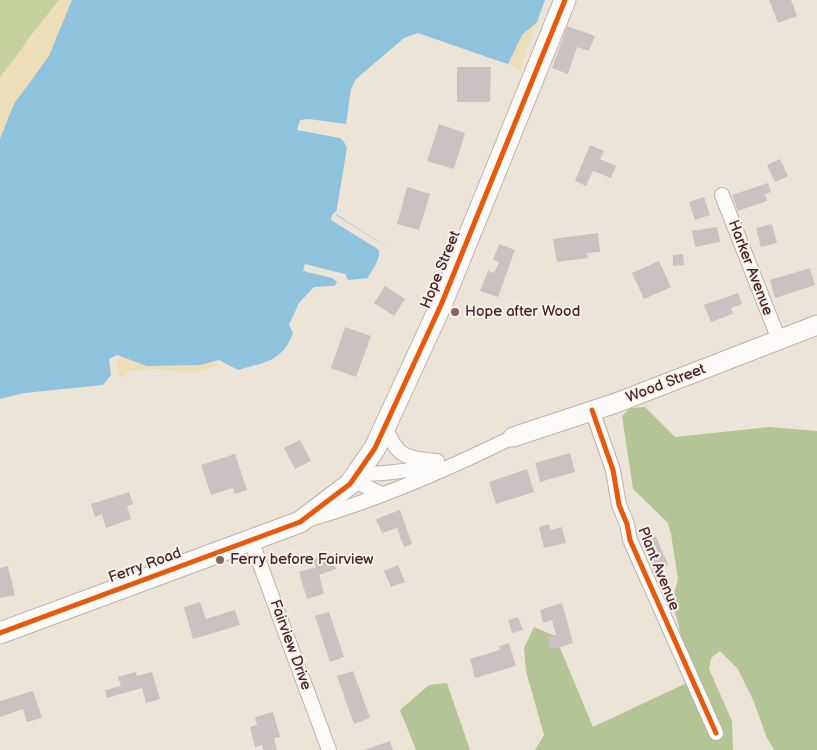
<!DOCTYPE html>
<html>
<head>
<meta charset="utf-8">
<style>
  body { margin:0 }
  canvas { display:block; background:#ece4d7 }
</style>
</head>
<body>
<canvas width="817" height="750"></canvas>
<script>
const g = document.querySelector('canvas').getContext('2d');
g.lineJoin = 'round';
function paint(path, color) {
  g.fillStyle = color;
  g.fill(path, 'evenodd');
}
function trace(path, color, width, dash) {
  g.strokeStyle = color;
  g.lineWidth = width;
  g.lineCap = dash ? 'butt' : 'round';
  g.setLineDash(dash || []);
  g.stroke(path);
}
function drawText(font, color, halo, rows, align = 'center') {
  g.font = font + ' "Balsamiq Sans",sans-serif';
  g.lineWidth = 4;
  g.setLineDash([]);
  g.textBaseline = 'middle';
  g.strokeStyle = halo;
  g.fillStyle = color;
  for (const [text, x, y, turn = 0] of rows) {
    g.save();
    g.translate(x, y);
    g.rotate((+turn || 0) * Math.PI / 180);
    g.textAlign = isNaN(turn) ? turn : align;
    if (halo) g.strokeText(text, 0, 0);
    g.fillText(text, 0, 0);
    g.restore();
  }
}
const green = new Path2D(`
  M0 0H59L26 42 0 105Z`);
const forest = new Path2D(`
  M645 407 675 437 769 427 817 431V750H774L766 736 754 702 738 669 720 651 711 658 709 669 732 721 733 750H535L544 735 526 671 524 648 534 627 555 636 593 727 693 680 672 601 678 579 671 534 668 523 633 489 622 416 630 408Z
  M447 683 470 750H416L400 710 429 685Z`);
const sand = new Path2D(`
  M59 0H95L0 177V77Z
  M525 22H537L520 70 508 64Z
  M131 348 219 360 218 365 204 370 188 372 153 369 128 371 125 376 120 377 116 361Z`);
const water = new Path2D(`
  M72 0H545L537 22 522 35 508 64 417 37 357 86 336 214 387 247 364 284 314 287 299 303 289 325 293 333C282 362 265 362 238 370L219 360 200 365 147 366 117 355 109 359 111 375 103 385 24 393 0 399V139L14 104 49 56Z`);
const pier = new Path2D(`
  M418 33 510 65 507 66 417 39 360 87 353 132 352 136H349L347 148 344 142 340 138 297 130 300 120 309 119 346 124 351 89 356 79 404 38Z
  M336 211V215L387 247 388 251 373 280 365 286 337 288 335 286 337 282 332 278 303 271 305 264 345 274 348 280 368 278 375 266 379 256V250L331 220 332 215Z`);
const building = new Path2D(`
  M769 0H791L797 16 778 23Z
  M567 26 595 36 589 51 577 47 568 74 552 68Z
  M457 67H491L490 102H457Z
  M439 124 465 133 454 169 427 161Z
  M590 145 604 151 600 159 616 166 611 178 593 171 586 186 575 181Z
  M780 159 788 176 775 182 767 165Z
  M768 183 771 192 765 194 767 201 738 211 732 195Z
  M407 187 430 194 419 230 397 224Z
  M704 197 710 215 695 220 689 202Z
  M772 224 777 243 761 247 756 228Z
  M717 227 720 242 695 247 692 231Z
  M598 233 600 252 587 253 588 258 557 262 553 239Z
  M499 244 515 250 498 297 480 291 488 271 494 273 499 262 493 260Z
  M683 254 684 265 673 266V255Z
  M659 261 671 287 644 299 632 273Z
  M810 268 815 285 775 298 770 280Z
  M385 286 405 299 394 316 374 303Z
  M738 293 742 304 731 308 733 314 711 322 704 305Z
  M345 327 371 336 356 377 331 368Z
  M300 440 311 461 295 469 284 448Z
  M570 453 575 472 540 482 535 463Z
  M235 454 247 490 235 494 233 488 211 495 201 465Z
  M527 469 534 492 496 504 489 482Z
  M129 492 133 504 127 506 131 519 106 528 102 514 95 517 91 504Z
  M400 510 412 544 404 547 397 528 382 533 376 519Z
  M549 524 551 530 562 527 566 543 544 548 539 527Z
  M656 536 668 565 655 570 643 542Z
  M332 554 336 569 319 575 324 594 307 599 299 572 316 567 313 559Z
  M398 565 405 582 391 587 384 571Z
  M8 566 15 595 0 598V568Z
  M200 602 206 619 235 610 240 625 193 639 184 607Z
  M562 603 573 643 551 650 547 637 556 635 552 620 543 623 540 610Z
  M329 612 344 657 330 662 315 616Z
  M518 617 523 630 512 633 508 620Z
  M509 643 516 666 475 678 470 659 500 650 499 646Z
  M353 671 370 718 354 724 337 676Z
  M136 672 137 676 152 672 160 699 146 703 142 688 107 698 105 690 121 686 118 677Z
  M33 691 42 718 27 722 23 709 0 717V701Z
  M273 712 280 737 274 738 277 750H263L262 745 255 747 250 727 257 725 255 717Z
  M390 741 393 750H364Z`);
const street = new Path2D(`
  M722 195 779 340
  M592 410 613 470 619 505 627 524 630 540 716 733
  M385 426C397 457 405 458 437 461
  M357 474C384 474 410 472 435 463
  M352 480 382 494
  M310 519C380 499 448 469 513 437
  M251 540 329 750`);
const secondary = new Path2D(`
  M513 437 616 403 817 325`);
const primary = new Path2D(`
  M0 633 300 522 350 484 375 448 441 305 565 0`);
const cycleway = new Path2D(`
  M592 410 613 470 619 505 627 524 630 540 716 733
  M0 633 300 522 350 484 375 448 441 305 565 0`);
const markers = [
  [455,312,5,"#836467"],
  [220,560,5,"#836467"]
];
const streetNames = [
  ["Harker Avenue",750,268,69],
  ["Hope Street",441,270,-68],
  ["Wood Street",666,384,-21],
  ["Ferry Road",145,566,-20],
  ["Plant Avenue",658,569,68],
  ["Fairview Drive",290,645,70]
];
const poiNames = [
  ["Hope after Wood",465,312],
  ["Ferry before Fairview",230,560]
];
paint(green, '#c6d29c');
paint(forest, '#b3c495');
paint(sand, '#eddeb8');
paint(water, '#8ec2dd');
paint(pier, '#ece4d7');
paint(building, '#ccc0c2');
trace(street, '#bcb2ac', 16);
trace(secondary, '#bcb2ac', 21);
trace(primary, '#bcb2ac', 23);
trace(street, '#fcfbf9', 14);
trace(secondary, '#fcfbf9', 19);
trace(primary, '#fcfbf9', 21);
trace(cycleway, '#e8590c', 5);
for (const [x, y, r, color] of markers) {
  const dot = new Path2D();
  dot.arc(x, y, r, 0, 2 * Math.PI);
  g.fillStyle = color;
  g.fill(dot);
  trace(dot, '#f7f3e8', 2);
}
drawText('15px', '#4a1f2b', '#f7f3e8', streetNames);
drawText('15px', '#4a1f2b', '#f7f3e8', poiNames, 'left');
</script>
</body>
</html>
